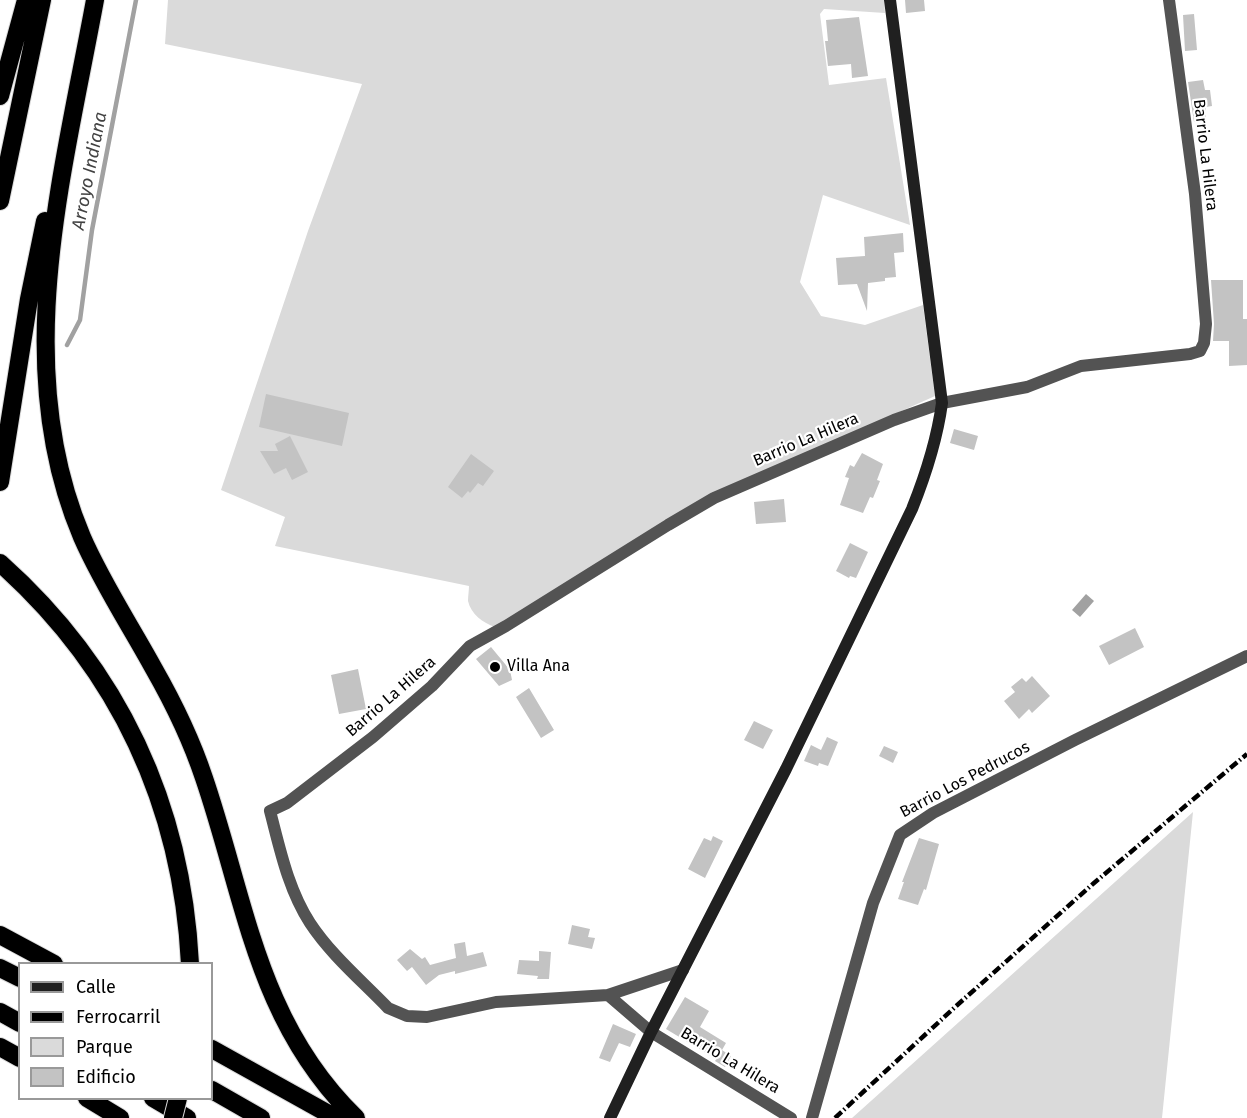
<!DOCTYPE html>
<html>
<head>
<meta charset="utf-8">
<style>
  body { margin:0 }
  #map { position:relative; width:1247px; height:1118px; overflow:hidden; background:#fff; font-family:"Fira Sans",sans-serif }
  canvas { display:block }
  .legend { position:absolute; left:18px; top:962px; width:195px; height:138px; box-sizing:border-box; background:#fff; border:2px solid #999; margin:0; padding:8px 10px; list-style:none; font-size:18px; color:#000 }
  .legend li { display:flex; align-items:center; gap:12px; height:30px }
  .legend b { width:30px; border:2px solid #999 }
</style>
</head>
<body>
<div id="map">
<canvas width="1247" height="1118"></canvas>
<ul class="legend">
<li><b style="height:8px;background:#202020"></b>Calle</li>
<li><b style="height:8px;background:#000"></b>Ferrocarril</li>
<li><b style="height:16px;background:#dadada"></b>Parque</li>
<li><b style="height:16px;background:#c3c3c3"></b>Edificio</li>
</ul>
</div>
<script>
const g = document.querySelector('canvas').getContext('2d');
g.lineJoin = 'round';
function paint(path, color) {
  g.fillStyle = color;
  g.fill(path, 'evenodd');
}
function trace(path, color, width, dash) {
  g.strokeStyle = color;
  g.lineWidth = width;
  g.lineCap = dash ? 'butt' : 'round';
  g.setLineDash(dash || []);
  g.stroke(path);
}
function drawText(font, color, halo, rows, align = 'center') {
  g.font = font + ' "Fira Sans",sans-serif';
  g.lineWidth = 4.5;
  g.setLineDash([]);
  g.textBaseline = 'middle';
  g.strokeStyle = halo;
  g.fillStyle = color;
  for (const [text, x, y, turn = 0] of rows) {
    g.save();
    g.translate(x, y);
    g.rotate((+turn || 0) * Math.PI / 180);
    g.textAlign = isNaN(turn) ? turn : align;
    if (halo) g.strokeText(text, 0, 0);
    g.fillText(text, 0, 0);
    g.restore();
  }
}
const green = new Path2D(`
  M168 0H884L885 13 824 9 820 14 829 85 886 78 910 225 823 195 800 282 821 316 865 325 923 305 935 396 719 493 495 627C483 623 471 614 468 601 468 596 469 590 469 586L275 546 285 517 221 490 308 231 362 84 165 44Z
  M1193 812 1162 1118H852Z`);
const water = new Path2D(`
  M1086 594 1094 601 1080 617 1072 610Z`);
const stream = new Path2D(`
  M67 345 80 320 92 230 136 0`);
const building = new Path2D(`
  M905 0H924L925 11 906 13Z
  M1194 14 1197 50 1185 51 1183 15Z
  M859 17 868 76 852 78 851 64 828 66 825 41H828L826 20Z
  M1203 80 1205 90H1210L1212 106 1206 107V120L1194 122 1188 82Z
  M903 233 904 252 894 253 896 277 885 278V281L868 283 867 311 857 284 838 285 836 258 865 256 864 237Z
  M1211 280H1243V319H1247V365L1229 366V341H1213L1214 324Z
  M266 394 349 413 342 446 259 427Z
  M954 429 978 436 974 450 950 443Z
  M290 436 308 472 292 480 286 468 274 474 260 451H278L275 444Z
  M862 453 883 464 877 480 880 481 873 498 870 497 863 513 840 505 849 478 845 477 850 465 854 467Z
  M471 454 494 471 483 486 478 483 470 493 468 491 462 498 448 487Z
  M784 499 786 522 756 524 754 502Z
  M850 543 868 552 856 578 850 576 849 578 836 571Z
  M1135 628 1144 647 1109 665 1099 646Z
  M491 647 510 670 512 680 499 686 476 659Z
  M358 669 366 709 339 714 331 675Z
  M1032 676 1050 696 1032 713 1029 709 1019 719 1004 701 1015 692 1011 687 1022 678 1026 682Z
  M529 688 554 730 541 738 516 697Z
  M754 721 773 730 763 749 744 740Z
  M827 737 838 742 828 766 819 763 818 766 804 761 811 745 821 750Z
  M884 746 898 752 893 763 879 756Z
  M713 836 723 841 705 878 688 869 704 838 711 841Z
  M919 838 939 844 926 890 924 889 918 905 898 899 904 882H902Z
  M572 925 590 929 588 937 595 938 592 949 568 944Z
  M465 942 467 956 483 952 487 966 455 974V971L439 975 426 985 412 967 407 971 397 960 410 949 422 959 425 957 430 965 456 958 454 944Z
  M539 951 551 952 549 979H537L538 976 517 974 519 960 539 961Z
  M685 997 709 1011 700 1027 726 1043 722 1050 731 1056 725 1067 715 1061 719 1055 716 1059 666 1029Z
  M613 1024 636 1034 630 1047 619 1043 610 1062 599 1058Z`);
const street = new Path2D(`
  M683 970 608 995 496 1002 427 1017 407 1016 388 1008C362 981 331 955 310 923 288 889 280 849 270 811L287 803 373 737 432 686 470 646 506 626 668 525 714 498 894 420 942 403 1027 387 1081 366 1190 354 1200 351 1204 343 1206 324 1195 194 1169 0
  M608 995 651 1032 791 1118
  M812 1118 873 903 900 835 933 813 1075 740 1247 656`);
const secondary = new Path2D(`
  M610 1118 651 1032 786 769 912 509C926 474 937 440 942 403L890 0`);
const highway = new Path2D(`
  M95 0C63 175 9 366 82 537 102 583 130 625 154 669 174 704 191 739 204 778 246 901 257 1022 356 1118
  M0 96 26 0
  M0 201 42 0
  M0 482 29 299 45 221
  M0 563C119 669 182 805 190 964
  M0 935 54 964
  M0 968 20 978
  M0 1012 20 1023
  M0 1047 20 1058
  M212 1049 336 1118
  M212 1090 261 1118
  M87 1098 120 1118
  M153 1098 187 1118`);
const rail = new Path2D(`
  M835 1118 954 1008 1094 883 1247 754`);
const highwayBridge = new Path2D(`
  M173 1118 178 1098`);
const markers = [
  [495,667,6,"#000"]
];
const streetNames = [
  ["Barrio La Hilera",1205,155,83],
  ["Barrio La Hilera",806,440,-23],
  ["Barrio La Hilera",391,697,-41],
  ["Barrio Los Pedrucos",965,780,-28],
  ["Barrio La Hilera",730,1061,31]
];
const poiNames = [
  ["Villa Ana",507,667]
];
const waterNames = [
  ["Arroyo Indiana",90,171,-79]
];
paint(green, '#dadada');
paint(water, '#a1a1a1');
trace(stream, '#a1a1a1', 4.5);
paint(building, '#c3c3c3');
trace(highway, '#dbdbdb', 20);
trace(street, '#535353', 12);
trace(secondary, '#202020', 12);
trace(highway, '#000', 18);
trace(rail, '#000', 4.5, [9, 3, 1.5, 3]);
trace(highwayBridge, '#dbdbdb', 20, []);
trace(highwayBridge, '#000', 18);
for (const [x, y, r, color] of markers) {
  const dot = new Path2D();
  dot.arc(x, y, r, 0, 2 * Math.PI);
  g.fillStyle = color;
  g.fill(dot);
  trace(dot, '#fff', 2);
}
drawText('16px', '#000', '#fff', streetNames);
drawText('16px', '#000', '#fff', poiNames, 'left');
drawText('italic 18px', '#424242', '#fff', waterNames);
</script>
</body>
</html>
